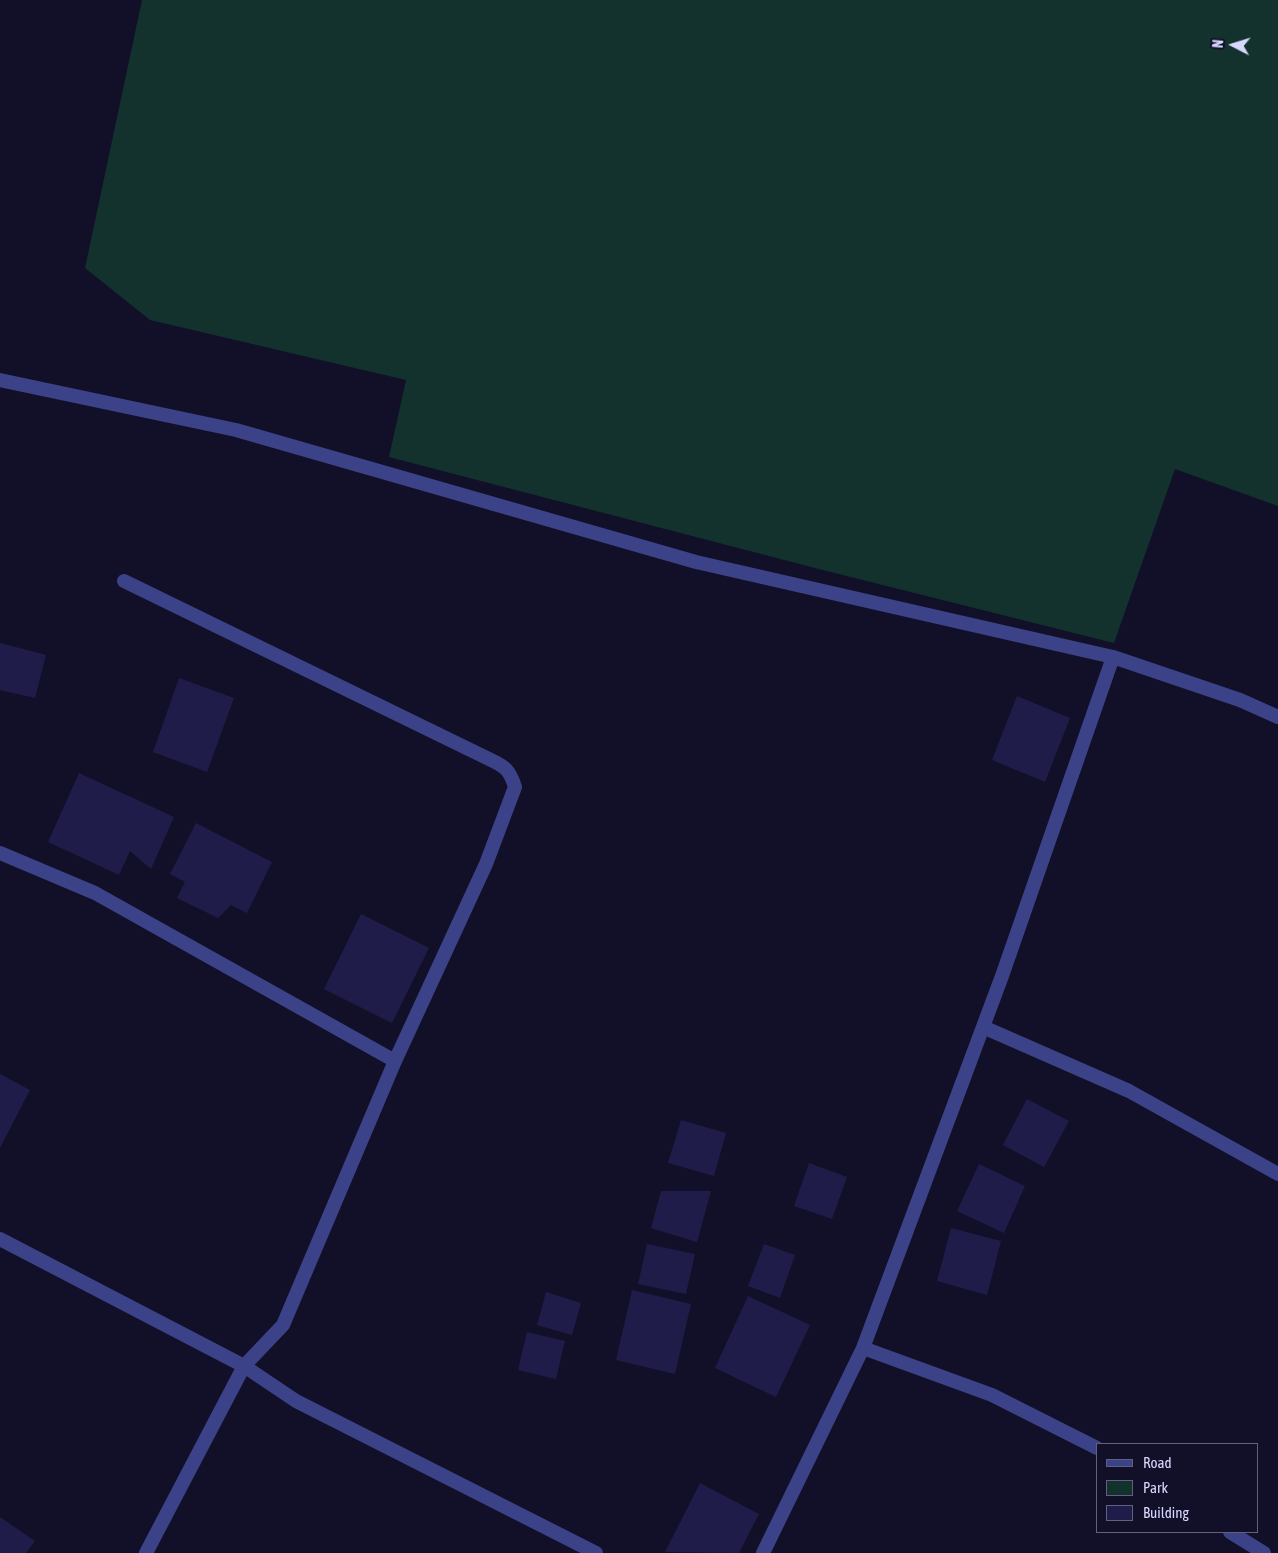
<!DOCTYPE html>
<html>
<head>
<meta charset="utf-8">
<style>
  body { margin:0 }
  #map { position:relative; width:1278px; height:1553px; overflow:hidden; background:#111028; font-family:"Asap Condensed",sans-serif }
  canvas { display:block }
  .legend { position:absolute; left:1096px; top:1443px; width:162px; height:90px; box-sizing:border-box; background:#111028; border:1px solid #61607e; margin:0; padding:6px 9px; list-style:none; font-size:15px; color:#d8d8ff }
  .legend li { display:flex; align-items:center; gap:10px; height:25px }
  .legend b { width:25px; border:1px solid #61607e }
  .north { position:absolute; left:1208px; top:20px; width:50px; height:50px; -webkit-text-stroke:4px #111028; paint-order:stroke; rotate:275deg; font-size:14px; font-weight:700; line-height:20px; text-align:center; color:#d8d8ff }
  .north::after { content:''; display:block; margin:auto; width:18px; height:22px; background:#d8d8ff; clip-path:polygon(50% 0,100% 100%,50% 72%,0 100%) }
</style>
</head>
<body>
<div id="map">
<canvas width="1278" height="1553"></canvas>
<ul class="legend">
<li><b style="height:6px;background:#3c4287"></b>Road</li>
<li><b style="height:14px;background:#13322e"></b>Park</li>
<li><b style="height:14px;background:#201c49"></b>Building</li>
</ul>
<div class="north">N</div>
</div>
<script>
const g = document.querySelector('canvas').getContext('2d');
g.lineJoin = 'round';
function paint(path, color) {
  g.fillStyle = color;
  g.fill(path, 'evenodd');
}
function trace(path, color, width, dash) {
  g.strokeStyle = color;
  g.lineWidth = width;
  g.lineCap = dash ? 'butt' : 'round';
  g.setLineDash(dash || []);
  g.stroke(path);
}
const green = new Path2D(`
  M142 0H1278V506L1175 469 1114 643 815 568 389 457 406 380 150 320 85 268Z`);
const building = new Path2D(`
  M0 643 46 655 35 698 0 690Z
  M179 678 234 698 207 772 153 752Z
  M1017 696 1070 718 1045 782 992 760Z
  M79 773 174 817 151 869 130 851 119 875 48 842Z
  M196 823 272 862 247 913 231 905 218 918 177 898 185 882 170 874Z
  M361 914 429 948 392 1023 324 989Z
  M0 1074 30 1090 0 1148Z
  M1027 1099 1069 1121 1044 1167 1003 1145Z
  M681 1120 726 1133 714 1176 668 1163Z
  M809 1163 847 1177 832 1219 794 1206Z
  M979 1164 1025 1186 1004 1233 957 1211Z
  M661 1191H711L697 1242 651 1228Z
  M951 1228 1001 1241 987 1295 937 1281Z
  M647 1244 695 1254 686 1294 638 1284Z
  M764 1244 795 1255 780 1298 748 1286Z
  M632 1290 691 1304 675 1374 616 1360Z
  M546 1292 581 1303 572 1335 537 1325Z
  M748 1296 810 1325 776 1397 715 1368Z
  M527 1332 565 1341 556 1379 518 1370Z
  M700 1483 759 1514 739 1553 665 1552Z
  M0 1517 35 1541 26 1553H0Z`);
const minor = new Path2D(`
  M0 380 236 430 696 562 1113 657 1240 700 1278 717
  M124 581 491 760C506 767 510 771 515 787L486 864 395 1061
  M0 853 95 893 395 1061 283 1325 244 1366 146 1553
  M983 1027 1129 1091 1278 1174
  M0 1239 244 1366 296 1401 596 1553
  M863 1348 1002 976 1113 657
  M1230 1532 1264 1553
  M763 1553 863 1348 992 1395 1097 1448`);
paint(green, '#13322e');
paint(building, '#201c49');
trace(minor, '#3c4287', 14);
</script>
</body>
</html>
